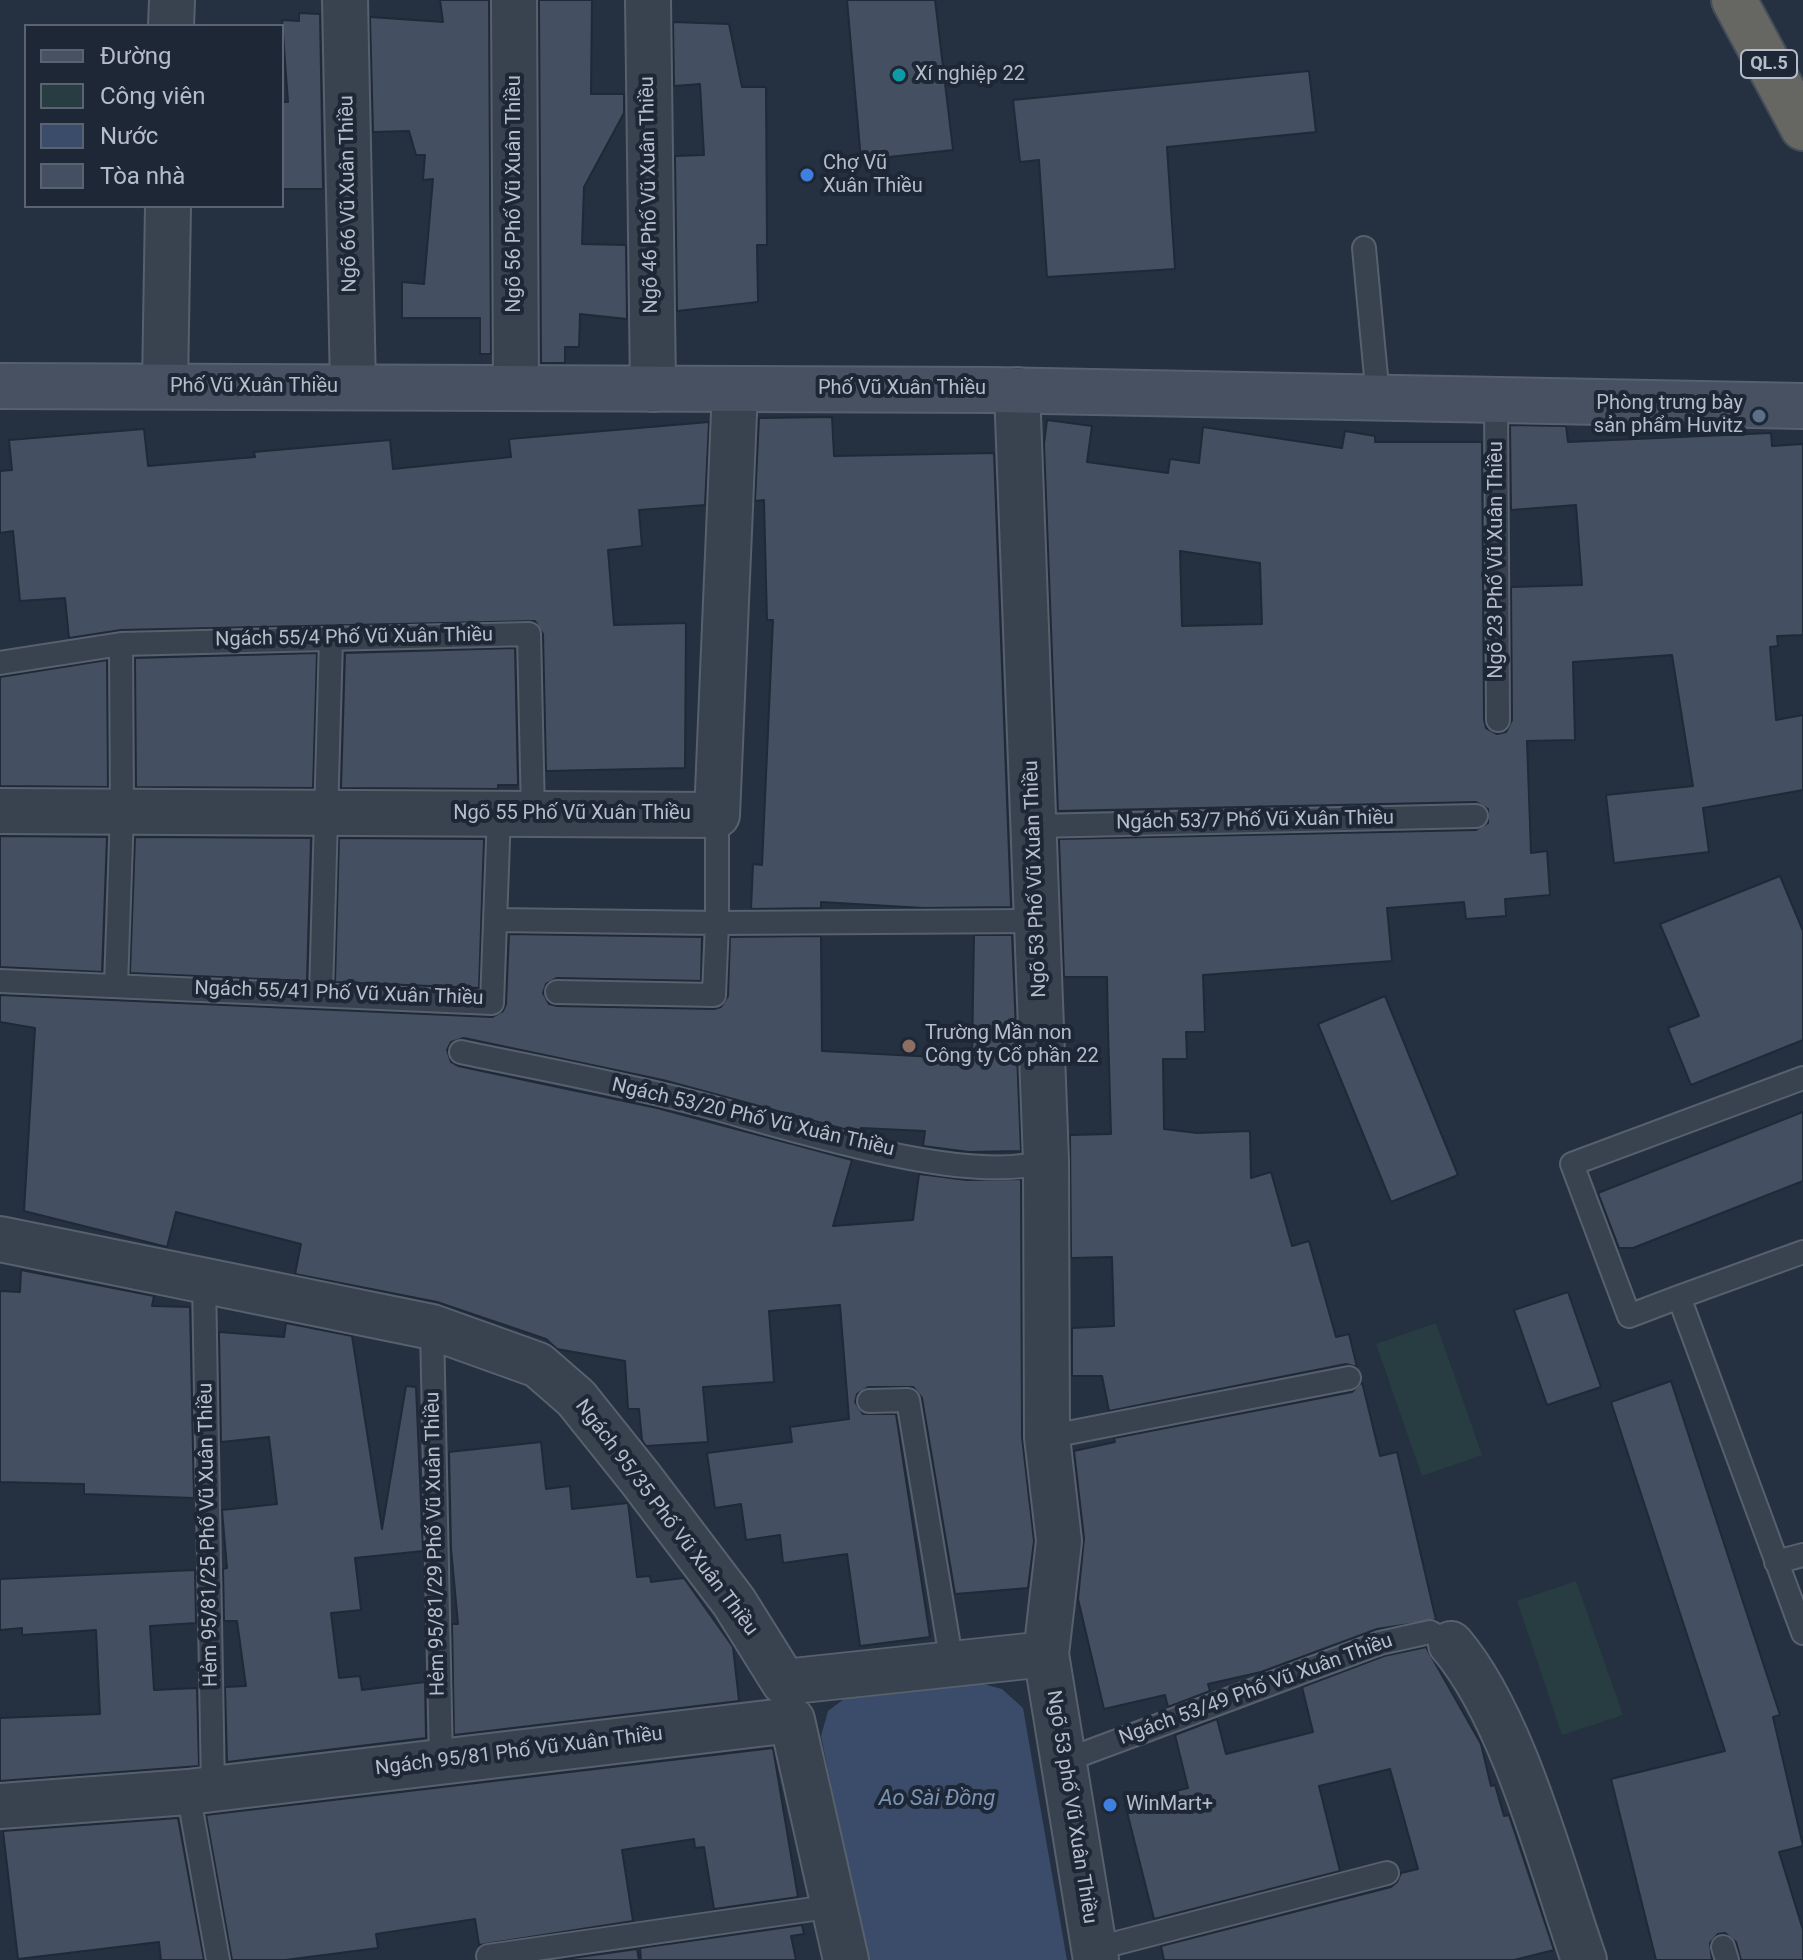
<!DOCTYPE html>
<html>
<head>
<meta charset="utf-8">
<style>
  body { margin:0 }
  #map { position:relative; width:1803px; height:1960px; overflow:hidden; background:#253040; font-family:Roboto,sans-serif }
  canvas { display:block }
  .legend { position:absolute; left:24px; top:24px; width:260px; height:184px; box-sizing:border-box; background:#1e2735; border:2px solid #5a6371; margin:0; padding:10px 14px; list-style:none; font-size:24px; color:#b5bdca }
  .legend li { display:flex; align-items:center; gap:16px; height:40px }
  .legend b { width:40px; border:2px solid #5a6371 }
</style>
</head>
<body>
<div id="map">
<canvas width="1803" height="1960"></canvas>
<ul class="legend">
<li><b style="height:10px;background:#475162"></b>Đường</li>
<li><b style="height:22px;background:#273d41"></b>Công viên</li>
<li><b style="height:22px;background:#3a4c69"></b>Nước</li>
<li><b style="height:22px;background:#445062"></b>Tòa nhà</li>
</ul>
</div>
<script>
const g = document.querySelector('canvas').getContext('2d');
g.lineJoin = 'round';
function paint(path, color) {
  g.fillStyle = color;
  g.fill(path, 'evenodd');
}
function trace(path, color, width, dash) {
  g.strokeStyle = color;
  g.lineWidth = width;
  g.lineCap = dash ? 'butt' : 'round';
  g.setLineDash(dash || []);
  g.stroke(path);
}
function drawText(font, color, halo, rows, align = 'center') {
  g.font = font + ' Roboto,sans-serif';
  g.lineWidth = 8;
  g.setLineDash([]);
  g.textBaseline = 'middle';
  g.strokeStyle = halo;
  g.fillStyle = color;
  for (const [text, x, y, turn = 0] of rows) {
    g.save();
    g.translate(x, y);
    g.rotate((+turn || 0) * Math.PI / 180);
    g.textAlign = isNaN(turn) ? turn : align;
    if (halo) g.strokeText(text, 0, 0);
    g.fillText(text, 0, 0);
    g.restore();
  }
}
const green = new Path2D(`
  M1436 1323 1482 1455 1422 1476 1376 1344Z
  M1576 1581 1623 1715 1562 1735 1517 1601Z`);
const water = new Path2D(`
  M980 1683 1002 1689 1023 1708 1067 1960H867L821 1736 828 1711 848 1696Z`);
const building = new Path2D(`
  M440 0H489L491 354H480V318H402V282L424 284 433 179 423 180 425 155H416L409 131 373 132 370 17 443 22Z
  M539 0H592L591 94H624V113L584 187 582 244 626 245 627 319 580 314 579 347H565V363H541Z
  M847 0H935L953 150 861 160Z
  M299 13 320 14 323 189H282V102H288L282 20 299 21Z
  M673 22 729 24 742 87H766L767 245H757L758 302 677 311 675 156 704 155 700 84 674 86Z
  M1309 71 1316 132 1167 147 1175 269 1047 277 1039 160 1020 162 1013 100Z
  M832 417 834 456 994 453 1011 907 924 908 821 902V908L751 909 753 864 762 865 773 620H767L764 500 755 501 759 418Z
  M1047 420 1092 426 1087 462 1168 473 1170 459 1199 463 1203 427 1342 448 1345 431 1375 436V442H1482L1484 720 1486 728 1497 734 1506 732 1512 720 1511 587 1582 585 1576 505 1511 510 1510 425 1566 426 1568 442 1771 433 1772 446 1803 444V635L1777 636 1778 646 1770 647 1776 720 1803 715V790L1703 808 1709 852 1614 863 1606 795 1693 786 1672 655 1573 662 1575 740 1527 741 1531 853 1547 851 1550 895 1505 899 1506 916 1466 919 1464 902 1387 908 1392 961 1203 975 1205 1032H1186L1187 1059H1163L1164 1129 1197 1133 1250 1131 1251 1178 1271 1172 1292 1246 1309 1241 1336 1337 1349 1334 1357 1367 1346 1364 1109 1411 1102 1376H1072V1328L1114 1326 1112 1257 1071 1258 1070 1135 1111 1134 1108 1028 1107 977H1064L1059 839 1476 830 1488 823V809L1476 802 1058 811 1044 444ZM1180 551 1260 563 1262 624 1182 626Z
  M709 422 705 505 639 510 642 546 608 550 614 625 686 623 685 768 546 771 543 634 535 621 121 630 69 638 65 598 20 601 13 531 0 533V471L12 470 9 440 144 429 148 466 255 457 254 452 390 440 393 469 511 457 509 439Z
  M515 648 518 785H498V789L341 788 345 653Z
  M317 653 313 788 136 787 135 658Z
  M107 660 108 787 0 786V677Z
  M0 836 107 837 102 972 0 967Z
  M135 837 311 838 307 981 130 973Z
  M339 838 484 839 479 988 335 982Z
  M1780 876 1803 931V1040L1691 1085 1668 1028 1699 1016 1660 924Z
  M509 934 702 937 701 981 557 978 546 984 543 993 549 1004 557 1006 714 1009 721 1007 728 996 730 937 821 936 822 1051 972 1059 974 935H1012L1021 1151 969 1152 923 1146 925 1131 861 1128 859 1133 663 1080 464 1038 451 1042 447 1050 451 1062 458 1066 657 1108 852 1160 833 1226 913 1220 919 1174 967 1180 1021 1179 1022 1437 1034 1541 1028 1588 955 1594 922 1398 913 1387H868L857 1394 855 1402 863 1414H896L930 1637 860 1646 847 1554 783 1563 780 1535 746 1540 741 1504 715 1508 707 1453 792 1442 790 1427 849 1419 840 1305 769 1311 774 1382 703 1387 708 1442 646 1446 642 1440 639 1409H628L625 1361 557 1349 546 1339 437 1302 295 1274 301 1244 176 1212 167 1247 24 1211 35 1028 0 1022V995L492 1017 503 1011 506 1004Z
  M1385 996 1458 1175 1391 1202 1318 1024Z
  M1803 1112V1181L1633 1248H1619L1598 1193Z
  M21 1270 154 1296 152 1306 190 1307 194 1498 84 1494V1484L0 1482V1291L20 1292Z
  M1568 1292 1601 1387 1547 1405 1514 1310Z
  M286 1323 352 1336 382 1529 406 1386 416 1387 423 1551 355 1558 361 1610 331 1613 339 1678 360 1676 362 1690 425 1682 426 1738 227 1762 225 1687 246 1686 237 1621H224L223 1569 227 1568 222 1510 277 1504 269 1437 221 1442 219 1332 284 1337Z
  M1671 1381 1780 1715 1773 1717 1803 1846 1779 1852 1803 1930V1960H1741L1736 1942 1725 1933 1718 1934 1710 1943 1712 1960H1656L1611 1779 1725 1751 1611 1402Z
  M1362 1382 1380 1456 1397 1452 1436 1620 1377 1629 1261 1672 1208 1684 1210 1691 1168 1707 1165 1695 1104 1709 1078 1599 1084 1538 1074 1451 1115 1442 1114 1438 1352 1392Z
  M541 1442 546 1489 570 1486 572 1509 628 1503 637 1577 650 1576 651 1582 684 1578 733 1647 739 1701 454 1735 452 1624H458L451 1548 449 1452Z
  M195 1570 196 1623 150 1626 154 1690 197 1688 199 1766 0 1781V1718L100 1714 96 1630 22 1635V1628L0 1630V1579Z
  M1426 1647 1481 1744 1491 1786 1495 1785 1504 1816 1509 1815 1554 1950 1514 1960H1164L1161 1946 1391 1887 1397 1882 1401 1873 1418 1869 1390 1769 1319 1786 1340 1871 1154 1919 1125 1804 1188 1788 1175 1735 1217 1719 1226 1754 1313 1732 1302 1687 1384 1656Z
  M773 1748 798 1897 714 1909 704 1847 695 1848 694 1839 622 1850 633 1921 479 1945 475 1919 376 1934 378 1948 285 1960H232L206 1815Z
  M178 1818 204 1960H161L159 1942 18 1959 3 1831Z
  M802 1925 804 1934 791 1936 796 1960H641L640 1948Z
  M637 1949 639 1960H558Z`);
const service = new Path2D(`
  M1364 248 1378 398
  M1496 401 1498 720
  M0 663 121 644 529 634 533 814
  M717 815V923L1036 921
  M1035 826 1476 816
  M496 920 717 923 714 995 557 992
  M0 981 492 1003 499 814
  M116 986 122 812 121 644
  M321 995 331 639
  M461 1052C537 1068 613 1082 688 1101 775 1123 964 1188 1046 1161
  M1803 1252 1679 1297 1803 1633
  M204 1281 213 1789
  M1679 1297 1629 1316 1572 1164 1803 1078
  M432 1327 441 1762
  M869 1401 908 1400 952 1664
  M1047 1437 1349 1378
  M1776 1562 1803 1555
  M1061 1762 1380 1643 1430 1632 1451 1644
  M188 1792 218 1960
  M1723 1947 1727 1960
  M1094 1949 1387 1873
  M488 1956 834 1906`);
const minor = new Path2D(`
  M345 0 353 387
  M514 0 516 388
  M648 0 653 389
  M171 26 172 0
  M165 386 168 206
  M1017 390 1046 1161 1047 1437 1059 1541 1046 1654 1096 1960
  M0 811 717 815 735 389
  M0 1239 432 1327 538 1365 576 1398 640 1478 734 1602 784 1682 1046 1654
  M1451 1644C1514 1718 1551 1866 1584 1960
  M0 1806 188 1792 792 1720 846 1960`);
const secondary = new Path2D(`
  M0 386 993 390 1803 406`);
const trunk = new Path2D(`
  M1734 0 1803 128`);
const markers = [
  [899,75,8,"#0f9aa8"],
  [807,175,8,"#3f7fe0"],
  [1759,416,8,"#5c6f8a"],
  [909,1046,8,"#8d6e63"],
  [1110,1805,8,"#3f7fe0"]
];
const shields = [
  [1769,64,56]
];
const shieldNames = [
  ["QL.5",1769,64]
];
const poiNames = [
  ["Xí nghiệp 22",915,75],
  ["Chợ Vũ",823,164],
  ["Xuân Thiều",823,187],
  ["Phòng trưng bày",1743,404,"right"],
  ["sản phẩm Huvitz",1743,427,"right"],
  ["Trường Mần non",925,1034],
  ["Công ty Cổ phần 22",925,1057],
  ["WinMart+",1126,1805]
];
const streetNames = [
  ["Ngõ 66 Vũ Xuân Thiều",349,194,-91],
  ["Ngõ 56 Phố Vũ Xuân Thiều",515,194,-90],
  ["Ngõ 46 Phố Vũ Xuân Thiều",650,195,-91],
  ["Phố Vũ Xuân Thiều",254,387],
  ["Phố Vũ Xuân Thiều",902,389],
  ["Ngõ 23 Phố Vũ Xuân Thiều",1497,560,-90],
  ["Ngách 55/4 Phố Vũ Xuân Thiều",354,638,-1],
  ["Ngõ 55 Phố Vũ Xuân Thiều",572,814],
  ["Ngách 53/7 Phố Vũ Xuân Thiều",1255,821,-1],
  ["Ngõ 53 Phố Vũ Xuân Thiều",1036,879,-92],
  ["Ngách 55/41 Phố Vũ Xuân Thiều",339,994,2],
  ["Ngách 53/20 Phố Vũ Xuân Thiều",753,1118,13],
  ["Ngách 95/35 Phố Vũ Xuân Thiều",666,1518,53],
  ["Hẻm 95/81/25 Phố Vũ Xuân Thiều",209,1535,-91],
  ["Hẻm 95/81/29 Phố Vũ Xuân Thiều",436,1544,-91],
  ["Ngách 53/49 Phố Vũ Xuân Thiều",1256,1690,-20],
  ["Ngách 95/81 Phố Vũ Xuân Thiều",519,1752,-7],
  ["Ngõ 53 phố Vũ Xuân Thiều",1071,1807,81]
];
const waterNames = [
  ["Ao Sài Đồng",937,1799]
];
paint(green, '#273d41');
paint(water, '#3a4c69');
paint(building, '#445062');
trace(building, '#202937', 2);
trace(service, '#57606d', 26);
trace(minor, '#57606d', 48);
trace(secondary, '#57606d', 48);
trace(trunk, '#444d5a', 48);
trace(service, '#39424f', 22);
trace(minor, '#39424f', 44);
trace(secondary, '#475162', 44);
trace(trunk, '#666662', 44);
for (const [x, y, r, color] of markers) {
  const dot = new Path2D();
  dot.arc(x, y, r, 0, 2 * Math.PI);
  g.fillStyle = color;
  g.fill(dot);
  trace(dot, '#1e2735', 3);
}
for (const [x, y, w] of shields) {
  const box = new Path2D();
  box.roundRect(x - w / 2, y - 14, w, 28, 6);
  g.fillStyle = '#1e2735';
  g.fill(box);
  trace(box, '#b5bdca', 2);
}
drawText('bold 18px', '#b5bdca', null, shieldNames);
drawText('20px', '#b5bdca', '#1e2735', poiNames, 'left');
drawText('20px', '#b5bdca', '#1e2735', streetNames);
drawText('italic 22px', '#7c92b2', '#1e2735', waterNames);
</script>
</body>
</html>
